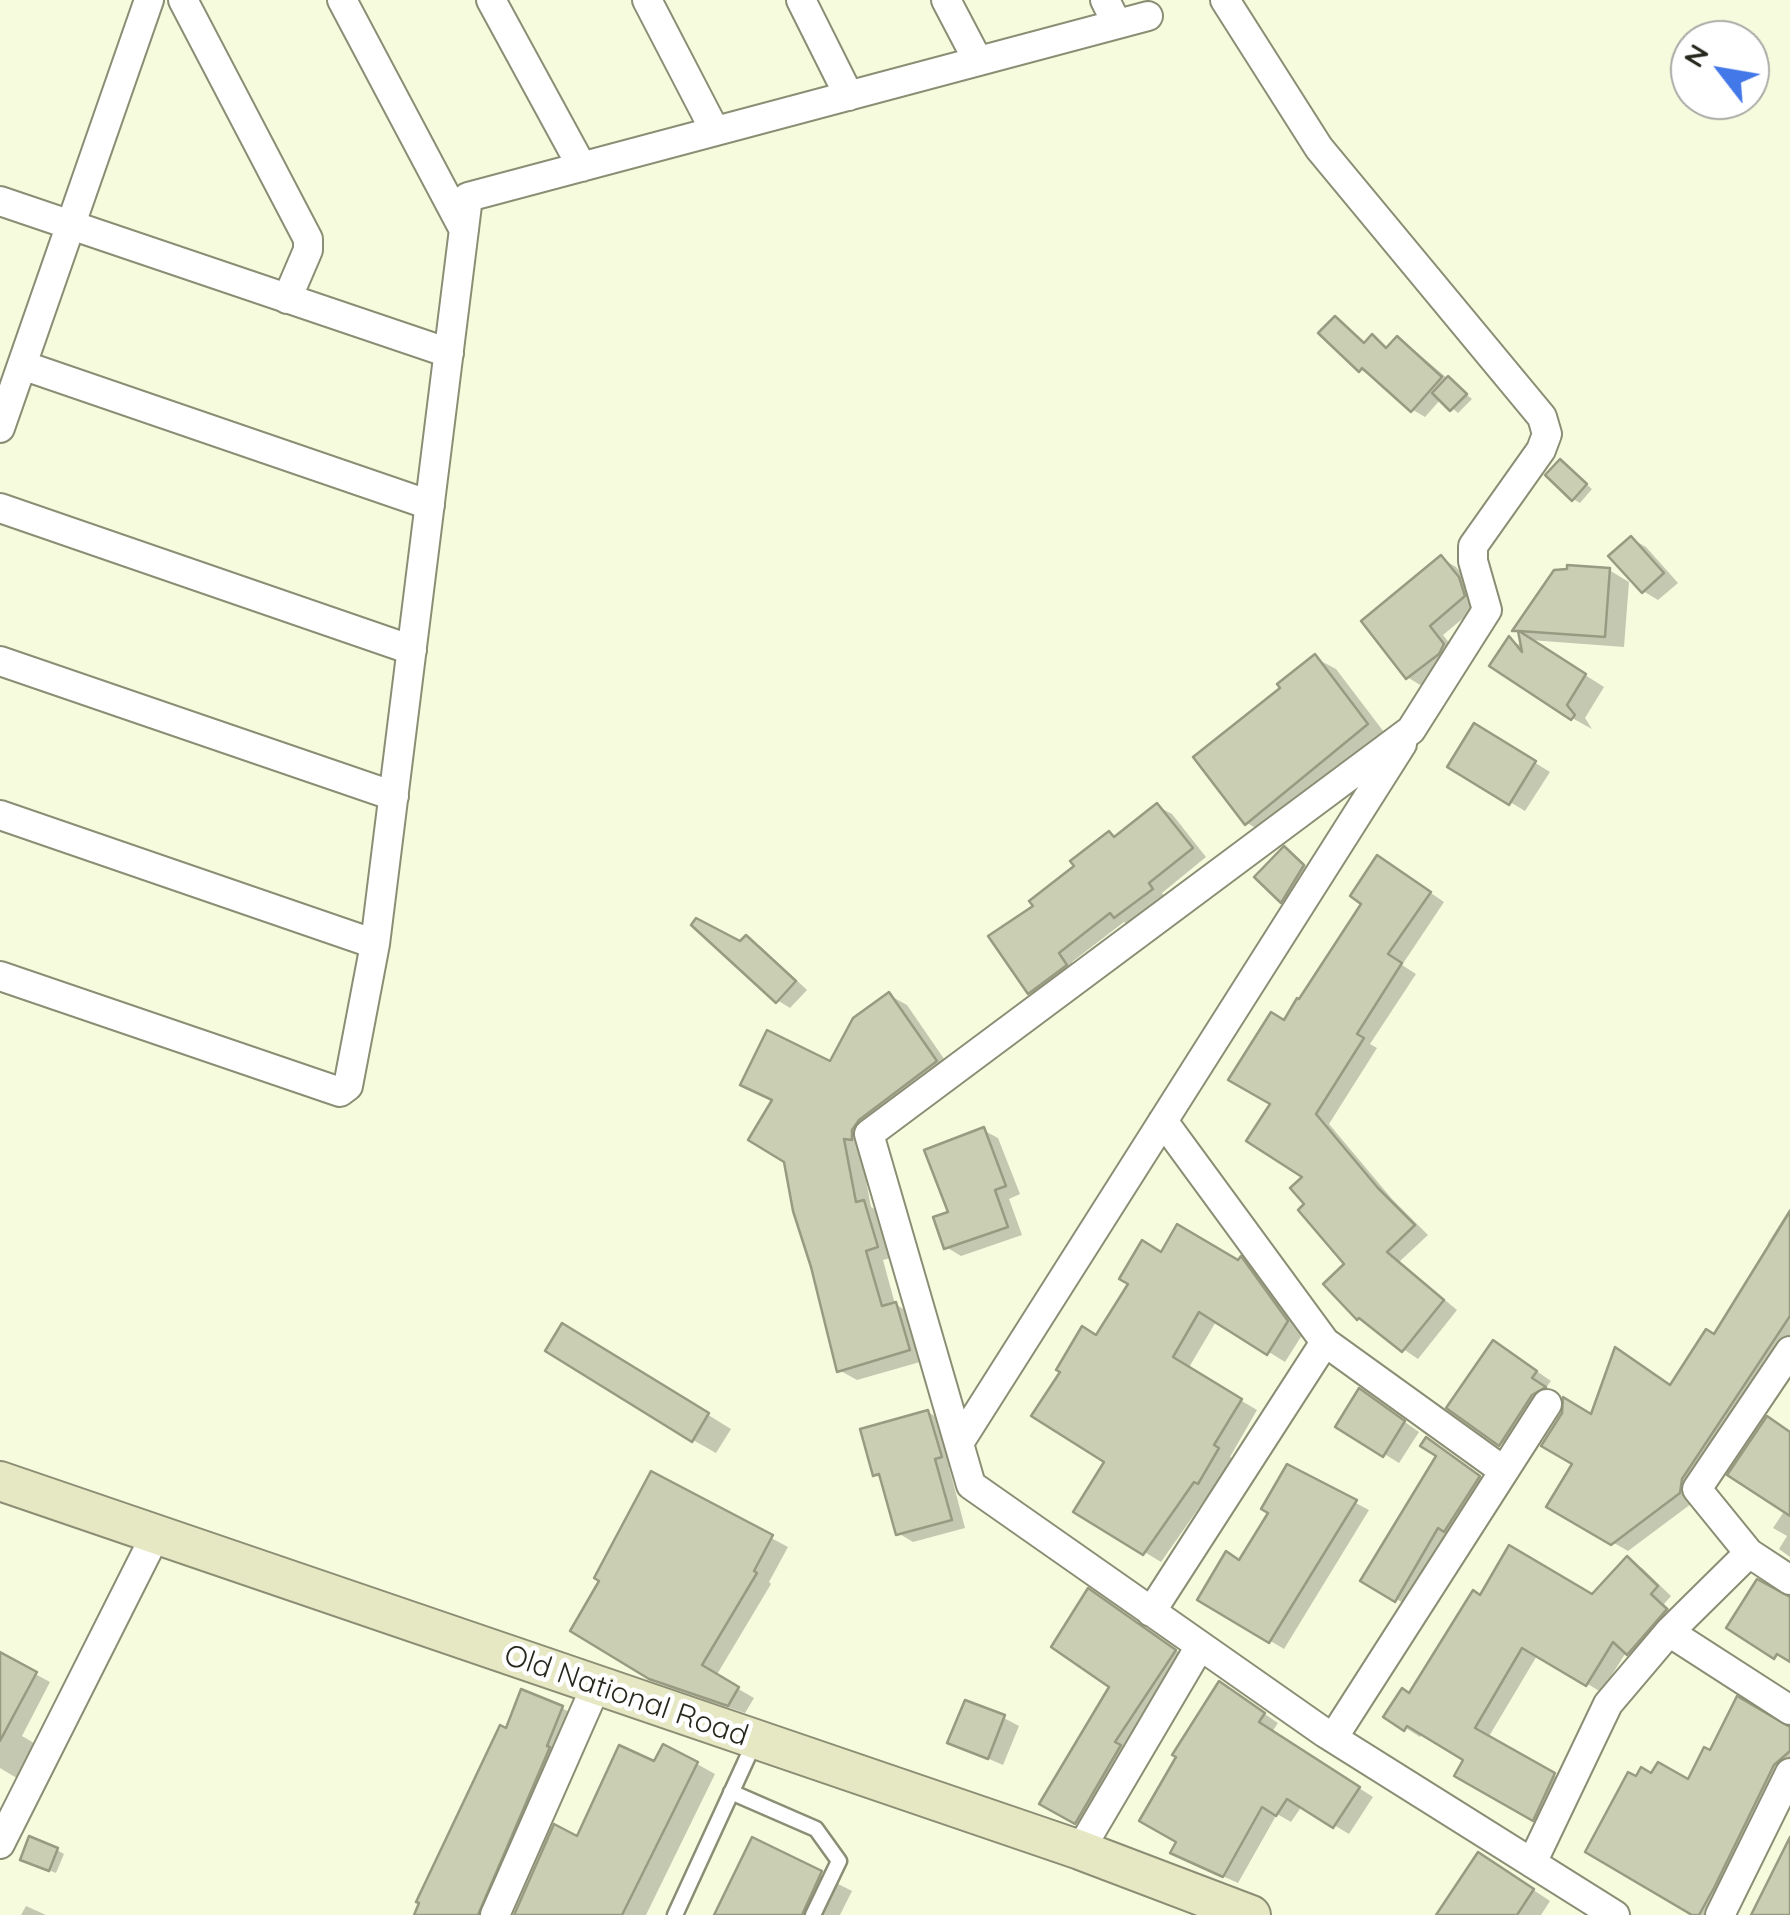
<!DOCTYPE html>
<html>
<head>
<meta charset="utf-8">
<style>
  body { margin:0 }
  #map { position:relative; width:1790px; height:1915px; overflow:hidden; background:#f7fbde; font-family:Quicksand,sans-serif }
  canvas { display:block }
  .north { position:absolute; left:1670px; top:20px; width:100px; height:100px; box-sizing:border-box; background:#fff; border:2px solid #a9a9a5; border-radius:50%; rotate:301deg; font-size:28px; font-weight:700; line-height:40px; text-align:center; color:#28291e }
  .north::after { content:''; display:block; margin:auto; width:35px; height:45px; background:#4378e9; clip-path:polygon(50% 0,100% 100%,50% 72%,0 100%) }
</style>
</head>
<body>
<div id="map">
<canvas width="1790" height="1915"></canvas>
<div class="north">N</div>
</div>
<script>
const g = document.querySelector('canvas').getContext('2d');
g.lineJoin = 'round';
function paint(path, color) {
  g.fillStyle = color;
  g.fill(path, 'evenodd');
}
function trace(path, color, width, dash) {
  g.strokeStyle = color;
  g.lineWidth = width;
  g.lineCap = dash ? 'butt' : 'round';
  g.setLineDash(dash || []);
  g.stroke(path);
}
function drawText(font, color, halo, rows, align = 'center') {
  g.font = font + ' Quicksand,sans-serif';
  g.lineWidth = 9;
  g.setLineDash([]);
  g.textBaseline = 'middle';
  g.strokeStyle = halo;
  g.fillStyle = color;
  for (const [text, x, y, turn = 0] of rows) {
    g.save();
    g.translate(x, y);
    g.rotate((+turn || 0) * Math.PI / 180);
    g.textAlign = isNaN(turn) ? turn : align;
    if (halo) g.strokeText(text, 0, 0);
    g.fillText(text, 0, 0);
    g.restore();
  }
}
const shadow = new Path2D(`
  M1335 319 1366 344 1372 338 1389 349 1397 339 1409 346 1472 399 1458 413 1441 399 1425 417 1413 410 1374 375 1360 370Z
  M1561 462 1592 489 1580 503 1573 499Z
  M1632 539 1646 547 1678 583 1658 600 1643 591Z
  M1441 558 1456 567 1474 588 1479 605 1443 635 1458 654 1422 686 1407 677Z
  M1609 570 1629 582 1624 647 1530 640 1604 687 1585 718 1592 729 1572 718 1510 639 1524 648 1521 633 1516 630Z
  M1315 658 1336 669 1387 736 1268 835 1247 823 1283 689Z
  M1475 726 1550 772 1525 811 1450 766Z
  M1157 806 1172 814 1206 857 1162 893 1166 898 1130 925 1124 922 1072 962 1080 974 1044 1001 1030 992 1036 906 1109 834 1117 838Z
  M1285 849 1318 876 1297 909 1282 900Z
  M1393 867 1444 902 1402 965 1416 974 1370 1044 1377 1048 1329 1124 1392 1199 1428 1235 1399 1262 1457 1310 1418 1359 1358 1318 1348 1264 1308 1204 1306 1177 1274 1104 1285 1023Z
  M746 938 760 946 807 990 790 1008 777 1000 740 944Z
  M889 995 907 1005 953 1072 860 1148 871 1207 881 1213 894 1257 883 1260 895 1304 913 1315 927 1360 857 1380 839 1370 831 1064Z
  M983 1130 998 1138 1020 1194 1009 1199 1022 1235 961 1256 946 1247 951 1214Z
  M1790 1208V1347L1695 1501 1628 1551 1550 1506 1575 1463 1593 1417 1672 1387 1715 1337 1772 1246 1768 1243Z
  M1162 1255 1239 1263 1241 1260 1258 1269 1304 1332 1285 1362 1217 1320 1188 1369 1257 1410 1230 1457 1235 1460 1216 1491 1212 1489 1161 1562 1077 1511 1108 1461 1097 1338Z
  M585 1339 731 1429 716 1453 693 1440Z
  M1509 1352 1551 1381 1545 1389 1558 1396 1515 1452 1450 1407Z
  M1374 1400 1419 1432 1399 1463 1339 1426Z
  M928 1412 943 1421 955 1465 949 1467 965 1528 913 1542 898 1533 883 1479 875 1475Z
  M1790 1433V1557L1779 1549 1787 1536 1773 1528 1785 1510Z
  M1441 1448 1493 1485 1410 1607 1364 1580Z
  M1288 1467 1369 1510 1284 1649 1200 1599 1240 1562 1271 1512Z
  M652 1474 788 1547 769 1582 771 1584 716 1676 754 1698 745 1713 668 1687 573 1631 602 1580Z
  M1627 1559 1642 1568 1671 1596 1664 1604 1680 1619 1643 1661 1627 1651 1601 1692 1538 1654 1488 1738 1569 1784 1548 1827 1457 1775 1466 1760 1422 1733 1420 1737 1387 1716 1411 1696 1481 1598 1592 1597Z
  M1107 1602 1193 1662 1094 1832 1042 1803 1112 1686Z
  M0 1655 50 1682 22 1736 39 1746 20 1780 0 1768Z
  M1234 1693 1278 1723 1272 1732 1373 1797 1349 1834 1302 1806 1291 1822 1277 1814 1238 1883 1187 1860 1179 1841V1756Z
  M562 1708 580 1718 499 1915H417L508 1731Z
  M1004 1718 1019 1726 1003 1765 950 1742Z
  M1790 1728V1773L1718 1915H1697L1637 1779 1652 1776 1689 1783 1711 1753Z
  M656 1764H697L715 1774 646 1915H517L578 1840Z
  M753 1841 852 1891 840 1915H717Z
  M57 1850 64 1854 56 1873 29 1862Z
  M1496 1865 1550 1901 1541 1915H1451Z
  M26 1906 46 1915H21Z`);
const building = new Path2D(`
  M1335 316 1364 343 1372 334 1386 348 1397 336 1442 377 1411 412 1362 368 1359 372 1318 333Z
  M1448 376 1467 394 1450 411 1432 393Z
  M1560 459 1587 484 1572 501 1545 475Z
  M1631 536 1664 573 1642 593 1608 556Z
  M1441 555 1459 577 1465 596 1430 626 1444 644 1439 654 1406 679 1361 621Z
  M1567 565 1610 568 1605 637 1519 631 1586 674 1567 705 1575 715 1571 720 1489 666 1509 636 1522 652 1518 631H1512L1554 570 1567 569Z
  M1315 654 1368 724 1245 825 1193 757 1280 688 1277 684Z
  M1474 723 1536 761 1509 805 1447 767Z
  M1157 803 1193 848 1149 883 1153 889 1114 918 1110 913 1059 953 1067 965 1028 994 988 936 1033 906 1029 901 1074 866 1070 861 1109 831 1114 837Z
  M1284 846 1304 865 1281 903 1254 877Z
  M1377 855 1431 892 1388 954 1402 963 1357 1034 1364 1038 1316 1114 1378 1188 1415 1225 1387 1252 1444 1300 1402 1352 1359 1318 1357 1320 1323 1284 1344 1264 1298 1210 1304 1204 1290 1188 1302 1177 1246 1141 1270 1104 1228 1080 1271 1012 1284 1020 1297 998 1299 999 1361 904 1350 896Z
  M696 918 740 941 746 935 796 981 776 1003 691 925Z
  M889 992 937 1061 859 1120 852 1130V1140L844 1139 856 1202 864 1200 878 1247 866 1251 882 1306 896 1302 910 1350 837 1372 811 1267 793 1211 784 1162 748 1140 772 1100 740 1085 767 1030 830 1061 853 1018Z
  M984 1127 1006 1186 995 1190 1008 1227 944 1249 933 1217 948 1212 924 1150Z
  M1790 1211V1316L1682 1479 1680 1493 1611 1545 1546 1507 1572 1464 1541 1446 1562 1413 1563 1397 1591 1414 1615 1347 1670 1385 1706 1329 1714 1334Z
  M1177 1224 1238 1260 1241 1256 1288 1321 1267 1355 1199 1312 1173 1357 1242 1399 1214 1445 1219 1448 1198 1484 1194 1482 1143 1555 1073 1512 1104 1462 1031 1416 1060 1372 1056 1370 1082 1326 1096 1335 1128 1284 1119 1279 1142 1240 1161 1252Z
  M562 1323 709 1413 692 1442 545 1351Z
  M1493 1340 1537 1371 1532 1378 1546 1387 1532 1395 1499 1446 1446 1408Z
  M1359 1388 1405 1421 1383 1457 1335 1427Z
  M928 1410 942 1457 935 1459 952 1520 896 1535 879 1474 873 1476 860 1429Z
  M1767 1416 1790 1432V1516L1727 1475Z
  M1426 1437 1480 1476 1444 1532 1438 1528 1395 1602 1360 1581 1436 1456 1420 1446Z
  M1287 1464 1357 1500 1269 1643 1197 1600 1226 1551 1239 1560 1268 1513 1261 1509Z
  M651 1471 773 1535 754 1571 757 1573 702 1665 739 1687 728 1706 649 1679 570 1631 599 1581 594 1578Z
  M1509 1545 1592 1594 1627 1556 1658 1586 1651 1594 1667 1609 1627 1655 1613 1642 1586 1686 1522 1648 1475 1728 1555 1773 1533 1821 1454 1776 1463 1760 1407 1726 1404 1731 1383 1717 1402 1688 1409 1693 1473 1590 1480 1595Z
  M1757 1579 1790 1597V1662L1777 1654 1774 1659 1726 1628Z
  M1088 1588 1176 1650 1115 1742 1121 1745 1075 1824 1039 1804 1109 1687 1051 1647Z
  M0 1652 37 1672 0 1741Z
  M1219 1681 1265 1713 1259 1722 1360 1787 1333 1828 1287 1799 1276 1816 1262 1807 1223 1877 1170 1853 1176 1842 1139 1821 1176 1757 1172 1755Z
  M521 1689 563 1706 547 1746 550 1747 478 1915H414L419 1903 416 1902 500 1725 506 1728Z
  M1737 1696 1790 1727V1751L1774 1765 1714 1888 1699 1915H1692L1585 1852 1628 1772 1636 1776 1641 1767 1651 1773 1658 1762 1688 1779 1704 1747 1710 1750Z
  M965 1700 1005 1715 988 1759 947 1743Z
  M663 1744 698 1762 622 1915H514L554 1824 577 1836 619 1745 654 1761Z
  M29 1836 58 1848 49 1871 20 1860Z
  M752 1837 822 1871 802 1915H714Z
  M1790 1837V1915H1751Z
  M1478 1852 1534 1889 1517 1915H1436Z`);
const lane = new Path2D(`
  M731 1792 816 1829 839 1861 813 1915
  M675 1915 755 1741`);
const street = new Path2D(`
  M183 0 308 239V250L287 299
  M342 0 464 230
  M491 0 582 167
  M647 0 715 131
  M801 0 849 96
  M946 0 978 61
  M1105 0 1117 24
  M1225 0 1319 148 1542 417 1547 434 1541 450 1473 546V561L1487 610 1411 730 869 1134 971 1485 1325 1733 1615 1915
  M0 201 449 353
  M22 365 430 505
  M0 428 149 0
  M0 508 412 650
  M0 661 394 796
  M0 815 375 944
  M0 976 340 1092 348 1086 375 944 468 197 1148 16
  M1325 1342 1504 1471
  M1790 1351 1697 1489 1749 1553 1790 1580
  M959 1443 1402 744
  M1151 1612 1325 1342 1163 1121
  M1669 1632 1790 1710
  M1333 1738 1547 1404
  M0 1844 155 1536
  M1080 1850 1200 1646
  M1532 1863 1608 1704 1669 1632 1749 1553
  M495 1915 596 1686
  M1720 1915 1790 1773`);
const secondary = new Path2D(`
  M0 1481 1080 1850 1251 1915`);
const streetNames = [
  ["Old National Road",626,1696,19]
];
paint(shadow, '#0003');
paint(building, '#caceb2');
trace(building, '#989b81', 2.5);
trace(lane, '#8b8e74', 19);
trace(street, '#8b8e74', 32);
trace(secondary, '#8b8e74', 42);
trace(lane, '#fff', 14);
trace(street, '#fff', 28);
trace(secondary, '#e5e8c2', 38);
drawText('30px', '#28291e', '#fff', streetNames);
</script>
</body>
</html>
